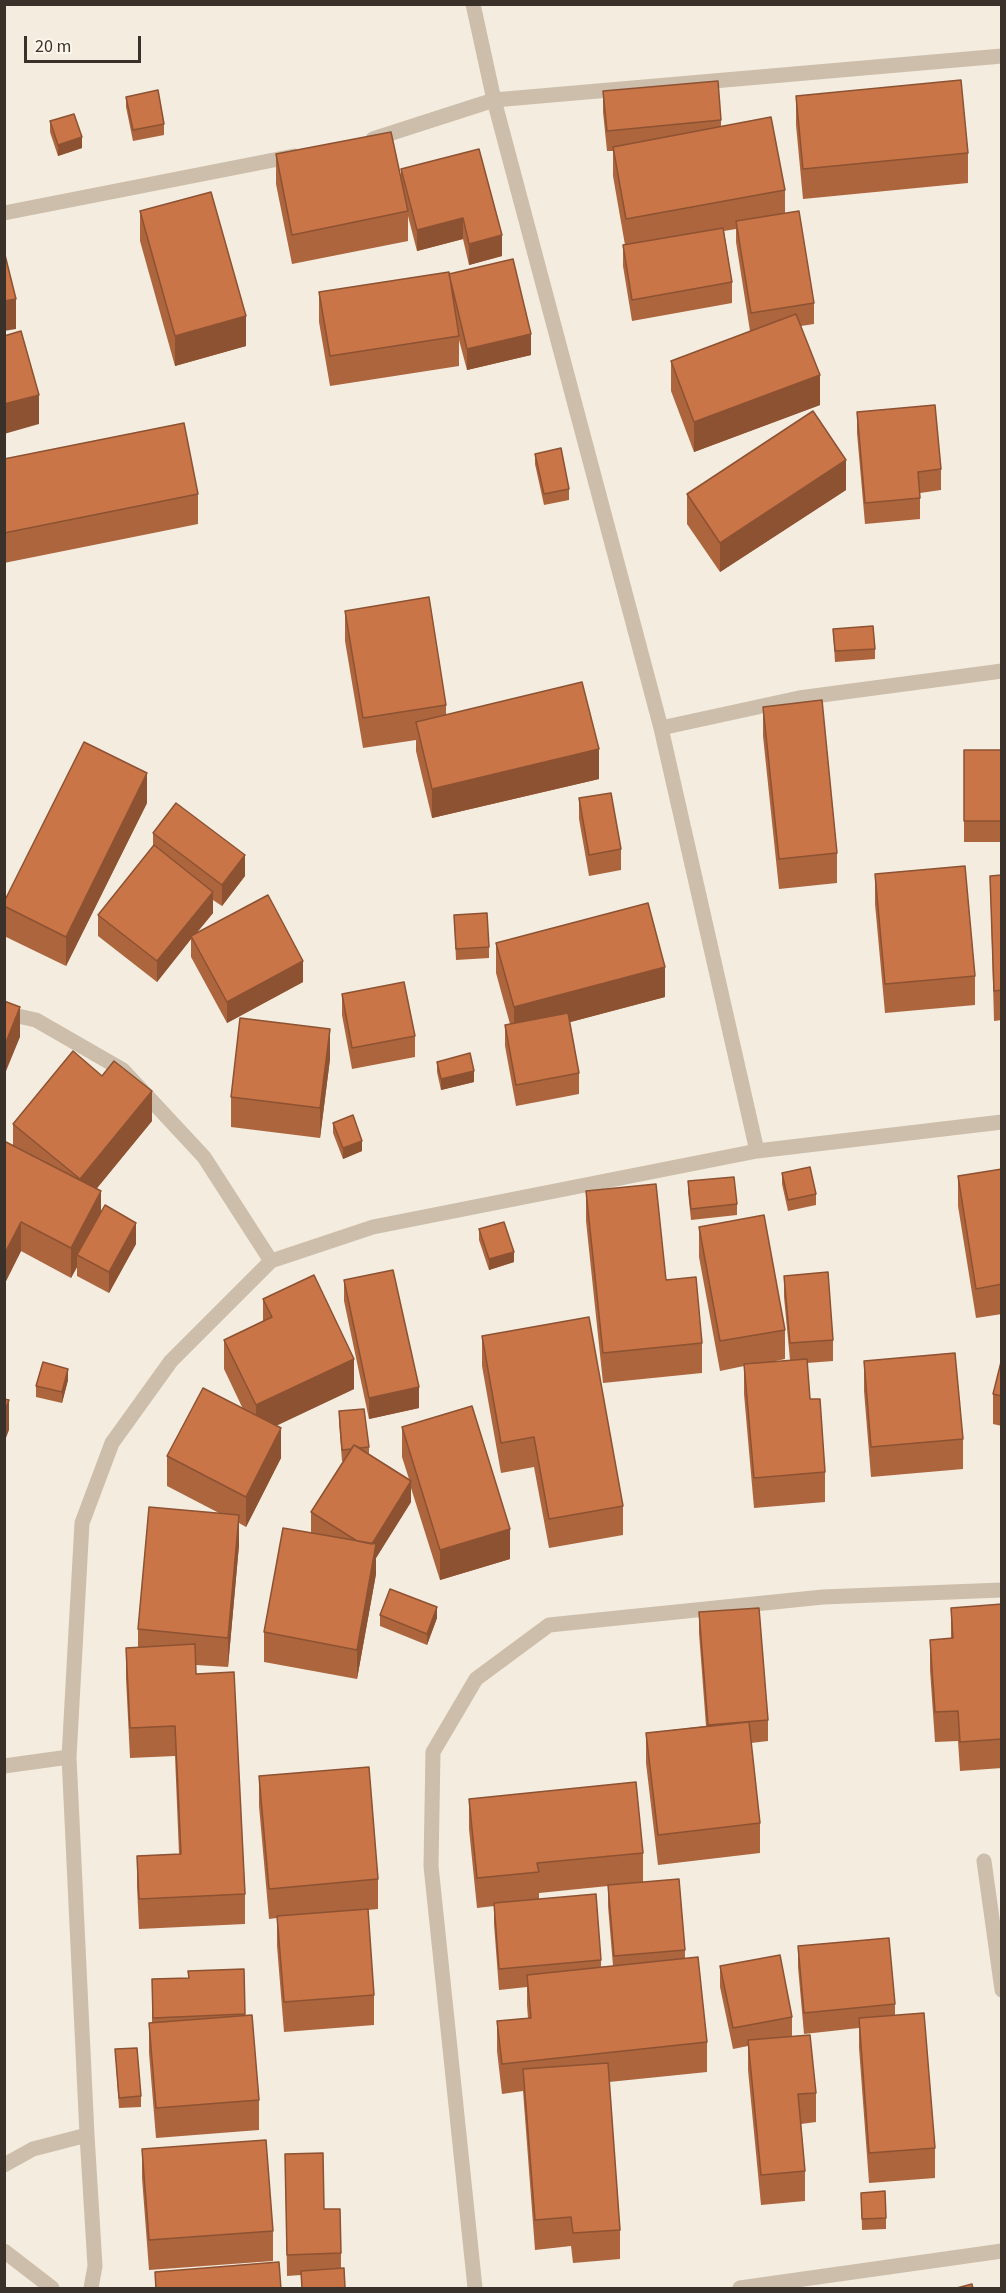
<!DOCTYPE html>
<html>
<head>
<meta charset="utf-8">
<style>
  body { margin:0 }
  #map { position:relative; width:1006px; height:2293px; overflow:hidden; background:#f4ecdf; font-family:"Source Sans 3",sans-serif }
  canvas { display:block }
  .frame { position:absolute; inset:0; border:6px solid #3a312a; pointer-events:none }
  .scale { position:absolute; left:24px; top:36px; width:117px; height:27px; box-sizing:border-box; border:3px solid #3a312a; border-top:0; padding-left:8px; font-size:18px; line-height:21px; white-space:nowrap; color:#3a312a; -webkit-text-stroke:4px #fbf6ec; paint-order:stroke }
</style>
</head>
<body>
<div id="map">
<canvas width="1006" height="2293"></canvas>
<div class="frame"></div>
<div class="scale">20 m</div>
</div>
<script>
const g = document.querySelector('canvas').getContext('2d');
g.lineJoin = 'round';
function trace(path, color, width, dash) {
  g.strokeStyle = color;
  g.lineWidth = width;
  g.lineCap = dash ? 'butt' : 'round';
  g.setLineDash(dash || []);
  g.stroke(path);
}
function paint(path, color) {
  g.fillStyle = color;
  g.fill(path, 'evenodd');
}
const minor = new Path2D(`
  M473 4 494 100 661 728 757 1151
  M373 139 494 100 1002 56
  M4 213 294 156
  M661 728 799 698 1002 671
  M4 1013 36 1020 123 1070 204 1157 271 1261
  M69 1757 82 1523 112 1443 171 1361 271 1261 373 1227 757 1151 1002 1122
  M4 1766 69 1757 87 2135 33 2149 4 2165
  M984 1861 1002 1990
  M87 2135 95 2266 91 2288
  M4 2251 52 2288
  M475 2288 431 1866 433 1752 476 1679 549 1625 823 1597 1002 1590
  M740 2288 1002 2251`);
const wall = new Path2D(`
  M603 91 721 120V126L785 190V213L814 303V324L801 326 820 405 694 452 671 391V361L750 331 736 242V229L724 231 732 282V303L632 321 623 266V245H625L613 176V151H607L603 112Z
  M796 96 968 153V183L803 199 796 125Z
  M126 97 164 124V135L133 141 126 107Z
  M50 121 82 148 58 156 50 132Z
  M479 149 502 256 469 265 463 239 417 251 408 216V241L292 264 276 184V154L401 179V169Z
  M140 211 246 346 175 366 140 241Z
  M449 274 531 355 467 370 459 340V366L330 386 319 322V292Z
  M857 412 941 469V490L920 493V519L865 524 857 433Z
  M535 454 569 489V500L544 505 535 464Z
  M4 459 198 494V524L4 563Z
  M846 490 720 572 687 524V494Z
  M345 611 446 705V714L599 779 432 818 416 751V740L363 748 345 641Z
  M833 629 875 649V659L835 662Z
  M763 707 837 853V883L779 889 763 736Z
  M964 750H1002V842H964Z
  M579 798 621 849V870L589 876 579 819Z
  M147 803 66 966 4 936V902Z
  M153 833 245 876 222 906 213 900V913L196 934 303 982 227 1023 191 957V939L157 982 98 936V915L153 846Z
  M875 874 975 976V1005L885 1013 875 904Z
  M1002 875V1020L994 1021 990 876Z
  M454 915 489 947V958L456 960Z
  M496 943 665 997 570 1022 579 1073V1094L516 1106 505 1046V1025L510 1024 496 973Z
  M342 994 415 1036V1057L352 1069 342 1015Z
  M330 1059 320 1138 231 1127V1097Z
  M437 1062 474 1082 441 1090 437 1072Z
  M152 1121 96 1189 101 1212 136 1244 109 1293 77 1276V1267L71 1278 21 1251 6 1281 4 1280V1141L13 1145V1124Z
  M333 1123 362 1151 343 1159 333 1133Z
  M1002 1169V1314L976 1318 958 1206V1176Z
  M782 1173 816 1194V1205L788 1211 782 1184Z
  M688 1181 737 1204V1215L691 1220 688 1192Z
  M586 1191 702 1343V1373L603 1383 586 1221Z
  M699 1227 785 1330V1359L771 1362 790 1360 784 1297V1276L833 1340V1361L807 1363 810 1399 825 1472V1502L754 1508 744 1394V1366L720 1371 699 1257Z
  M479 1229 514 1262 489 1270 479 1240Z
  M344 1280 419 1408 369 1419 344 1301Z
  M263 1299 354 1389 276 1426 281 1458 246 1527 239 1523V1545L228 1667 196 1665V1674L245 1894V1924L139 1929 137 1886V1856L179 1854 175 1756 130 1758 126 1678V1648L138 1647V1629L219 1513 167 1486V1456L243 1409 224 1369V1340L263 1321Z
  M482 1336 623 1506V1535L549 1548 534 1467 501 1473 482 1366Z
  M1002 1358V1426L993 1424V1394Z
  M864 1361 963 1439V1469L871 1477 864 1391Z
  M68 1380 62 1403 36 1397V1386Z
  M339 1411 369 1447V1454L409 1479 402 1457V1427L510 1559 440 1580 411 1488V1502L376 1558V1574L357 1679 264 1662V1632L311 1533V1512L343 1461H342L339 1422Z
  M1002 1604V1768L960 1771 958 1741 935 1742 930 1670V1640L951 1639V1608Z
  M699 1612 768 1720V1741L751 1743 760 1823V1853L658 1865 646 1763V1733L706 1726 699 1633Z
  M380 1615 437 1618 427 1645 380 1626Z
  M259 1776 378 1879V1909L368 1910 374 1995V2025L284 2032 277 1946V1918L269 1919 259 1806Z
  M469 1799 643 1853V1882L685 1950V1958L707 2042V2072L609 2082 620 2230V2259L573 2263 571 2246 535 2250 523 2091 502 2094 497 2051V2021L528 2018 527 2005V1987L499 1990 494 1924V1906L477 1908 469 1829ZM608 1886V1906L613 1966 601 1967V1960L539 1899V1893Z
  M798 1946 895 2004V2016L935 2148V2178L869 2183 859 2048V2028L804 2034 798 1967Z
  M720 1966 792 2017V2036L816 2093V2122L801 2124 805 2171V2201L761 2205 748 2070V2046L733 2049 720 1987Z
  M244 1969 245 2016 259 2100V2130L156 2138 149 2053V2023H152V1979L188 1978Z
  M115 2049 141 2096V2107L119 2108Z
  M142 2149 273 2231V2261L149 2270 142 2178Z
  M285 2154 324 2209 341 2253V2268H344L345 2289H302L301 2275 287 2276Z
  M861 2193 886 2218V2229L862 2230Z`);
const shadedWall = new Path2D(`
  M82 137V148L58 156V145Z
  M463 218V239L417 251V230Z
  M502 235V256L469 265V244Z
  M16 299V329L4 331V301Z
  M246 316V346L175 366V336Z
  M531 334V355L467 370V349Z
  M820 375V405L694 452V422Z
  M39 395V424L4 434V404Z
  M846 460V490L720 572V543Z
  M599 749V779L432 818V789Z
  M147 773V803L66 966V937Z
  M245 855V876L222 906V885Z
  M213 892V913L192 938 191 936V939L157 982V961Z
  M303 961V982L227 1023V1002Z
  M665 967V997L514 1037V1007Z
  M20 1007V1037L4 1076V1047Z
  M330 1029V1059L320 1138V1108Z
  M474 1071V1082L441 1090V1079Z
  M152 1091V1121L80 1209V1179Z
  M362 1141V1151L343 1159V1148Z
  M101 1191V1221L77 1255V1267L71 1278V1248Z
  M21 1222V1251L6 1281V1251Z
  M136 1223V1244L109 1293V1272Z
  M514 1252V1262L489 1270V1259Z
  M354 1359V1389L256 1435V1405Z
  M68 1369V1380L62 1403V1392Z
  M419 1387V1408L369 1419V1398Z
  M9 1400V1430L4 1443V1413Z
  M281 1428V1458L246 1527V1497Z
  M411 1481V1502L376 1558V1574L357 1679V1650L369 1549Z
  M239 1515V1545L228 1667V1638Z
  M510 1529V1559L440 1580V1550Z
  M437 1607V1618L427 1645V1634Z`);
const building = new Path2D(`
  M961 80 968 153 803 169 796 96Z
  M718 81 721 120 607 131 603 91Z
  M158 90 164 124 133 130 126 97Z
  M74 114 82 137 58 145 50 121Z
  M771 117 785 190 626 219 613 147Z
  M391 132 408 211 292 235 276 154Z
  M479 149 502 235 469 244 463 218 417 230 401 169Z
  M211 192 246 316 175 336 140 211Z
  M799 211 814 303 751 313 736 221Z
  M723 228 732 282 632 300 623 245Z
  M4 251 16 299 4 301Z
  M513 259 531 334 467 349 449 274Z
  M449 272 459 336 330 356 319 292Z
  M796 314 820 375 694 422 671 361Z
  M21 331 39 395 4 404V336Z
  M935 405 941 469 918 472 920 498 865 503 857 412Z
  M813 411 846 460 720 543 687 494Z
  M184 423 198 494 4 533V459Z
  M561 448 569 489 544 494 535 454Z
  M429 597 446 705 363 718 345 611Z
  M873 626 875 649 835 651 833 629Z
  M582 682 599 749 432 789 416 722Z
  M822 700 837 853 779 859 763 707Z
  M84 742 147 773 66 937 4 906V902Z
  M964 750H1002V821H964Z
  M611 793 621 849 589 855 579 798Z
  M176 803 245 855 222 885 153 833Z
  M154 845 213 892 157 961 98 915Z
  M965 866 975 976 885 984 875 874Z
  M1002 875V990L994 991 990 876Z
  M268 895 303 961 227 1002 191 936Z
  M648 903 665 967 514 1007 496 943Z
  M487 913 489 947 456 949 454 915Z
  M404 982 415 1036 352 1048 342 994Z
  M4 1001 20 1007 4 1047Z
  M568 1013 579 1073 516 1085 505 1025Z
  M240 1018 330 1029 320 1108 231 1097Z
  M73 1051 102 1076 114 1061 152 1091 80 1179 13 1124Z
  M470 1053 474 1071 441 1079 437 1062Z
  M353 1115 362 1141 343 1148 333 1123Z
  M4 1141 101 1191 71 1248 21 1222 6 1251 4 1250Z
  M810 1167 816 1194 788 1200 782 1173Z
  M1002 1169V1284L976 1289 958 1176Z
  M734 1177 737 1204 691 1209 688 1181Z
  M656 1184 666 1280 696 1277 702 1343 603 1353 586 1191Z
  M105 1205 136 1223 109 1272 77 1255Z
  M764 1215 785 1330 720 1341 699 1227Z
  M504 1222 514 1252 489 1259 479 1229Z
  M393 1270 419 1387 369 1398 344 1280Z
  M828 1272 833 1340 790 1343 784 1276Z
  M314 1275 354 1359 256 1405 224 1340 272 1317 263 1299Z
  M589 1317 623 1506 549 1519 534 1437 501 1443 482 1336Z
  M955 1353 963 1439 871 1447 864 1361Z
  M1002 1358V1396L993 1394Z
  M807 1359 810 1399H820L825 1472 754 1478 744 1364Z
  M43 1362 68 1369 62 1392 36 1386Z
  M203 1388 281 1428 246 1497 167 1456Z
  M4 1399 9 1400 4 1413Z
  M472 1406 510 1529 440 1550 402 1427Z
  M364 1409 369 1447 360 1448 354 1445 351 1449 342 1450 339 1411Z
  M354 1445 411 1481 372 1544 357 1541 311 1512Z
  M149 1507 239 1515 228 1638 138 1629Z
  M283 1528 376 1544 357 1650 264 1632Z
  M390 1589 437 1607 427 1634 380 1615Z
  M1002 1604V1739L960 1742 958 1711 935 1712 930 1640 953 1638 951 1608Z
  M759 1608 768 1720 708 1725 699 1612Z
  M195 1644 196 1674 234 1672 245 1894 139 1899 137 1856 181 1854 175 1726 130 1728 126 1648Z
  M749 1722 760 1823 658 1835 646 1733Z
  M369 1767 378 1879 269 1889 259 1776Z
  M636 1782 643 1853 537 1863 539 1872 477 1878 469 1799Z
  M679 1879 685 1950 614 1956 608 1885Z
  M596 1894 601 1960 499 1969 494 1903Z
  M368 1909 374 1995 284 2002 277 1916Z
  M889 1938 895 2004 804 2013 798 1946Z
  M780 1955 792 2017 733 2028 720 1966Z
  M698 1957 707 2042 502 2064 497 2021 531 2018 527 1975Z
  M244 1969 245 2014 153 2018 152 1979 189 1978 188 1971Z
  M924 2013 935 2148 869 2153 859 2018Z
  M252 2015 259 2100 156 2108 149 2023Z
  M810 2035 816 2093 798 2094 805 2171 761 2175 748 2040Z
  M137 2048 141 2096 119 2098 115 2049Z
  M608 2063 620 2230 573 2233 571 2217 535 2220 523 2069Z
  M266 2140 273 2231 149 2240 142 2149Z
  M323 2153 324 2209H340L341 2253 287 2255 285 2154Z
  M885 2191 886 2218 862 2219 861 2193Z
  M279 2262 281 2289H156L155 2272Z
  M344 2268 345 2288 302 2289 301 2271Z
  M972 2284 973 2289H953Z`);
trace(minor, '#ccbeaa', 15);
paint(wall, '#ad653e');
paint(shadedWall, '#8d5232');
paint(building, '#c97548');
trace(building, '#8d5232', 1.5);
</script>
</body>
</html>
